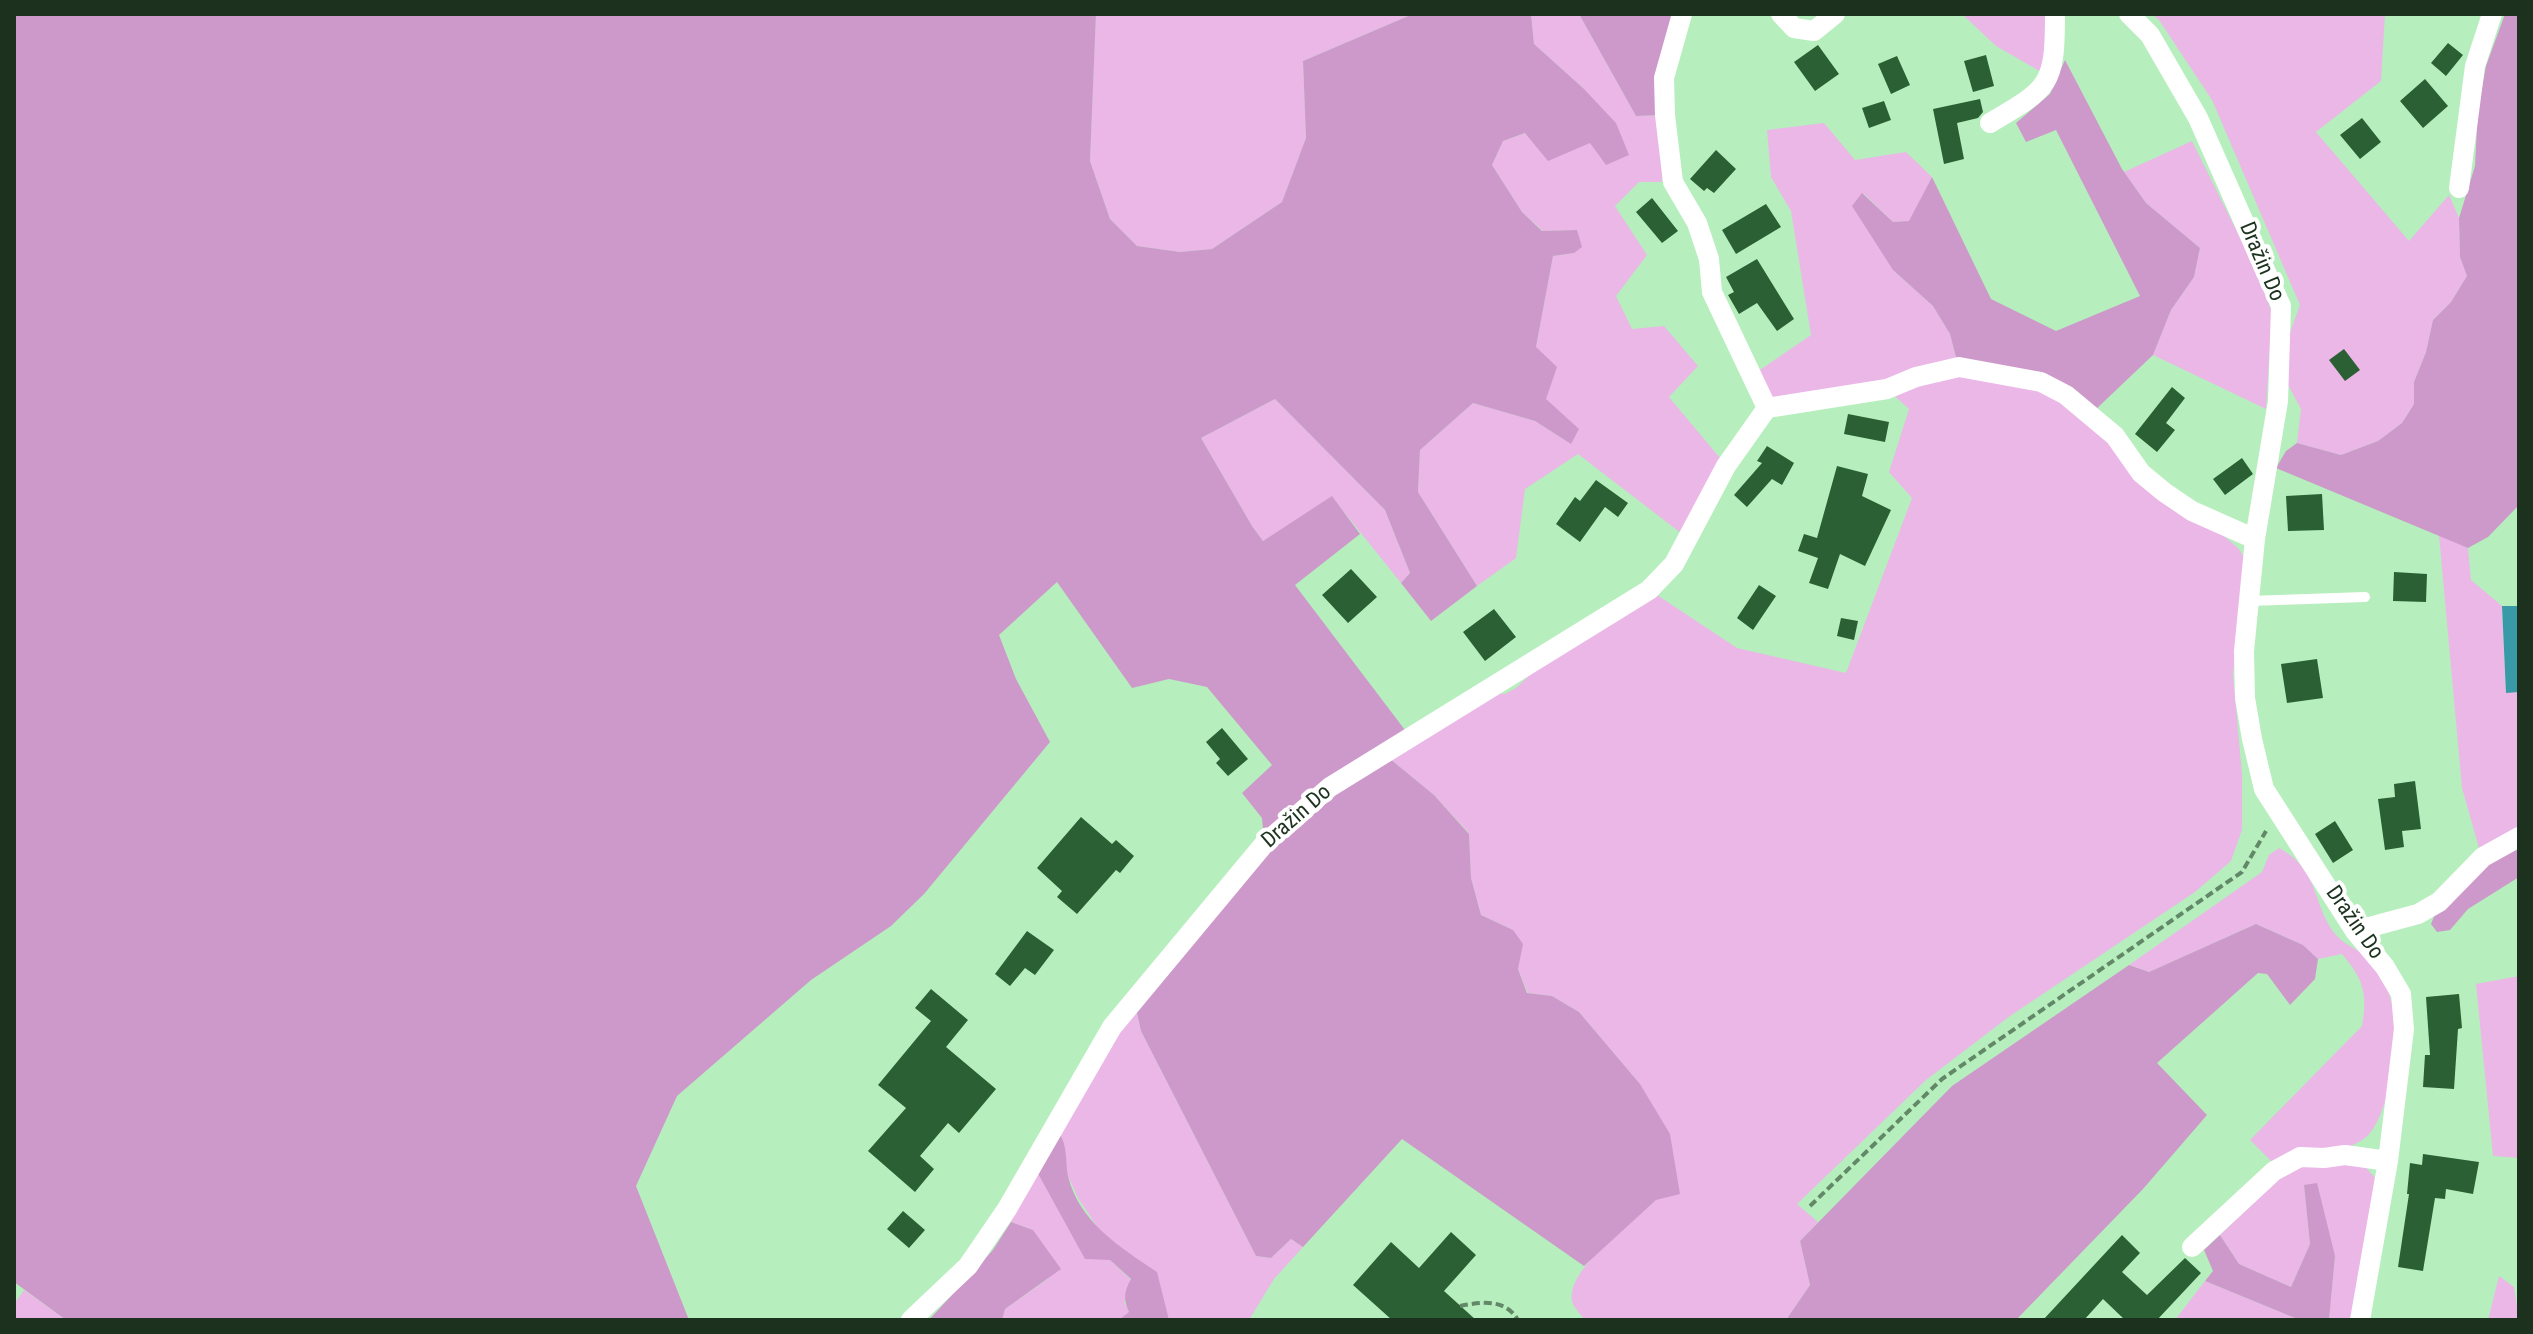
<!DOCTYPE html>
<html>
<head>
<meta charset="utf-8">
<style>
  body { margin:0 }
  #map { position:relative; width:2533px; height:1334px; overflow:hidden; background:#b6efbd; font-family:"Roboto Condensed",sans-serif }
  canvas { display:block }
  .frame { position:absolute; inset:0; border:16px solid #1c321f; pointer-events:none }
</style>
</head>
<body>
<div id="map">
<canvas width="2533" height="1334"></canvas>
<div class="frame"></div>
</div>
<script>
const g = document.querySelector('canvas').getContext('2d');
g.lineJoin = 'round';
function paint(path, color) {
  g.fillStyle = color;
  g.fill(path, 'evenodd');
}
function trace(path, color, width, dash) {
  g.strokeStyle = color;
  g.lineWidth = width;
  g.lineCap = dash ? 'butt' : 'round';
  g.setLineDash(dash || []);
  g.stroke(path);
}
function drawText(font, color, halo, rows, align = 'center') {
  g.font = font + ' "Roboto Condensed",sans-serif';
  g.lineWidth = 8;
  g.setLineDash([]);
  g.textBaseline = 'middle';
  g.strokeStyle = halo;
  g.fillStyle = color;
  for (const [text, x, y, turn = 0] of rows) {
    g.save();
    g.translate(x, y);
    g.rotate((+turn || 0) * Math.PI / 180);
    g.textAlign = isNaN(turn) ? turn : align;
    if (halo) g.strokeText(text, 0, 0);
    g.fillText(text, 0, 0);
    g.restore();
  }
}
const green = new Path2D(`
  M1096 14H1413L1303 61 1306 138 1282 202 1212 249 1180 252 1137 246 1110 219 1090 161Z
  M1531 14H1579L1636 116 1662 115 1665 143 1662 182H1639L1615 206 1647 255 1616 296 1632 329 1664 326 1698 366 1669 397 1725 464 1686 537 1578 454 1525 489 1516 558 1477 586 1418 492 1420 450 1473 403 1535 421 1571 444 1546 399 1536 347 1553 256 1574 253 1577 230 1543 231 1522 212 1492 165 1503 141 1526 133 1583 88 1534 44Z
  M1962 14H2048L2043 73 1996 46Z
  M2152 14H2385L2381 81 2316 132 2409 241 2449 195 2459 218 2460 257 2467 276 2451 302 2433 320 2426 352 2414 382V404L2402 423 2378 441 2341 455 2297 443 2301 409 2288 385V338L2300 305 2212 100 2159 20Z
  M1824 123 1855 160 1906 152 1932 177 1910 221 1893 222 1863 193 1893 270 1933 306 1950 334 1958 365 1769 406 1754 374 1811 335 1791 211 1771 177 1767 130Z
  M2192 141 2259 276 2272 313 2266 409 2153 355 2171 310 2194 277 2200 248 2146 203 2124 172Z
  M1959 369 2040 385 2224 536 2238 548 2247 561 2233 674 2242 774V830L2231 861 2195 892 2010 1016 1926 1080 1797 1204 1818 1222 1800 1241 1810 1285 1786 1320H1585C1579 1312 1569 1304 1572 1293 1577 1261 1633 1222 1656 1200L1640 1084 1579 1012 1552 996 1528 993 1518 969 1513 930 1481 915 1471 878 1469 833 1434 795 1389 758 1497 693 1505 694 1516 688 1535 670 1651 591 1737 648 1846 673 1912 498 1889 472 1909 409 1889 391Z
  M1275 399 1385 510 1410 573 1401 583 1332 497 1263 541 1252 526 1201 438Z
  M2439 535 2468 548 2471 580 2502 606 2506 692H2519V831L2479 848 2462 788Z
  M2279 848C2322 871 2311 907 2338 937 2347 947 2363 951 2372 961 2386 975 2395 1010 2396 1029 2398 1055 2386 1122 2365 1138 2340 1156 2301 1156 2271 1161L2250 1140 2362 1026C2368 993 2363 979 2342 954L2318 959 2303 945 2256 924 2149 972 2129 965 2262 872 2269 855Z
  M2519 976V1158L2493 1156 2476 984Z
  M1135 1004 1141 1031 1256 1256 1271 1258 1291 1239 1303 1247 1274 1279 1249 1320H1169L1166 1310 1098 1228 1078 1198 1068 1176 1059 1133Z
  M2322 1162 2364 1165 2375 1178 2353 1320H2329L2335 1256 2304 1185 2310 1244 2291 1287 2239 1264 2220 1235 2284 1174 2296 1166Z
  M1035 1168 1110 1260 1131 1280 1124 1302 1129 1312 1122 1319 1002 1320 1005 1309 1048 1279 1033 1230 1011 1222Z
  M2499 1276 2514 1287 2519 1320H2488Z
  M2205 1281 2295 1318 2305 1320H2175Z
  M24 1290 66 1320H14V1304Z`);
const forest = new Path2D(`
  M14 14H1096L1090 161 1110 219 1137 246 1180 252 1212 249 1282 202 1306 138 1303 61 1413 14H1531L1534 44 1583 88 1616 123 1629 155 1606 165 1590 143 1548 161 1525 133 1503 141 1492 165 1522 212 1542 231 1577 230 1582 247 1574 253 1553 256 1536 347 1557 367 1546 399 1579 429 1571 444 1535 421 1473 403 1420 450 1418 492 1477 586 1431 621 1401 583 1410 573 1385 510 1275 399 1201 438 1252 526 1263 541 1332 496 1360 534 1295 585 1408 734 1264 840 1262 818 1242 793 1272 765 1207 687 1169 679 1132 688 1057 582 999 635 1016 679 1050 742 924 894 891 926 811 980 677 1096 636 1186 689 1320H66L14 1282Z
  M1579 14H1675L1662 115 1636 116Z
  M2505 14H2519V505L2488 537 2468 548 2276 468 2286 451 2297 443 2341 455 2378 441 2402 423 2414 404V382L2426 352 2433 320 2451 302 2467 276 2460 257 2459 218 2475 166 2478 109 2486 66Z
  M2065 60 2122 169 2146 203 2200 248 2194 277 2171 310 2153 355 2093 412 2068 393 1958 365 1950 334 1933 306 1893 270 1852 206 1862 193 1893 222 1909 221 1932 177 1991 299 2056 331 2140 296 2056 130 2026 142 2016 123 2050 94Z
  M1389 758 1434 795 1469 834 1471 878 1481 915 1513 930 1523 944 1518 969 1527 993 1552 996 1579 1012 1640 1084 1670 1134 1680 1194 1656 1200 1584 1266 1402 1139 1303 1247 1291 1239 1271 1258 1256 1256 1141 1031 1135 1004 1268 848 1314 806Z
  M2519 846V877L2468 909 2450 930 2437 932 2431 924 2435 914 2483 865Z
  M2256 924 2303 945 2318 959 2315 979 2290 1005 2267 974 2258 973 2157 1063 2207 1115 2143 1189 2016 1320H1786L1810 1285 1800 1241 1952 1086 2129 965 2149 972Z
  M1059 1133C1068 1146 1065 1161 1068 1176 1079 1222 1121 1248 1157 1272L1169 1320H1119L1129 1312C1123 1299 1124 1292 1131 1279L1110 1260 1085 1259 1035 1168Z
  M2317 1183 2335 1256 2329 1320 2295 1318 2205 1281 2213 1271 2204 1250 2220 1235 2239 1264 2291 1287 2310 1244 2304 1185Z
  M1011 1222 1033 1230 1061 1269 1005 1309 1002 1320H929L993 1250Z`);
const water = new Path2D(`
  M2502 606H2519V692L2506 693Z`);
const building = new Path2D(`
  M2448 43 2463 55 2446 76 2431 63Z
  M1818 45 1839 74 1815 91 1794 62Z
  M1986 55 1994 86 1973 92 1964 61Z
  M1897 56 1910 85 1891 94 1878 64Z
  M2425 79 2448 106 2423 128 2400 101Z
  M1980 99 1983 112 1978 118 1957 123 1964 159 1944 164 1933 109Z
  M1884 101 1891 120 1869 128 1862 108Z
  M2362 118 2381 142 2360 159 2340 135Z
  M1716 150 1736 169 1714 193 1707 188 1704 191 1690 179Z
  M1652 198 1678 231 1662 243 1636 212Z
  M1766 204 1781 227 1736 254 1722 230Z
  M1757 259 1794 319 1777 331 1757 303 1739 314 1728 295 1734 292 1726 277Z
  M2344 349 2360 370 2345 381 2329 360Z
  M2172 387 2185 398 2166 423 2175 430 2157 452 2135 434Z
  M1848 414 1889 422 1885 442 1844 434Z
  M1767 446 1794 463 1782 485 1772 479 1747 507 1734 495 1762 463 1757 461Z
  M2242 458 2253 474 2225 495 2213 479Z
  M1837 466 1868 474 1862 496 1891 510 1865 566 1840 554 1828 589 1809 583 1818 558 1798 551 1804 534 1817 538Z
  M1596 480 1628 503 1618 517 1605 507 1580 542 1556 524 1575 497 1580 501Z
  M2322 494 2324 530 2288 531 2286 496Z
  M1351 569 1377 597 1348 623 1322 595Z
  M2394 572 2427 574 2426 602 2393 601Z
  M1759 585 1776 596 1753 630 1737 618Z
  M1494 609 1516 637 1485 661 1463 632Z
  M1841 618 1858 621 1854 640 1837 636Z
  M2317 659 2323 698 2287 703 2281 664Z
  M1222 728 1248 759 1228 776 1216 763 1220 759 1206 742Z
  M2415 781 2421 829 2402 831 2404 847 2385 850 2378 799 2395 797 2394 784Z
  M1081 817 1112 844 1116 840 1134 856 1120 873 1116 870 1077 914 1057 897 1062 891 1037 868Z
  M2335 821 2353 850 2333 863 2315 834Z
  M1027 931 1054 950 1035 975 1025 968 1010 986 995 974Z
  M931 989 968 1020 946 1047 996 1089 959 1133 948 1123 920 1156 934 1169 915 1192 868 1151 906 1108 878 1085 931 1021 915 1008Z
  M2459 994 2462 1028 2458 1029 2454 1089 2423 1087 2425 1055H2430L2426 997Z
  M2423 1154 2479 1162 2473 1194 2446 1189 2445 1199 2435 1198 2423 1271 2398 1267 2409 1194H2407L2410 1163 2422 1165Z
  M903 1211 925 1230 909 1248 887 1229Z
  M1451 1232 1476 1255 1444 1291 1476 1320H1392L1353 1285 1391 1242 1419 1268Z
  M2122 1235 2140 1253 2122 1272 2147 1295 2185 1258 2201 1273 2157 1320H2125L2103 1299 2084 1320H2043Z`);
const path = new Path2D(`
  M1810 1206 1942 1079 2242 872 2266 831
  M1460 1306C1481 1302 1505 1298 1518 1320`);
const lane = new Path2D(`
  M2249 601 2365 597`);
const street = new Path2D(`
  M1781 14 1794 28 1814 31 1835 14
  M2129 14 2150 35 2198 118 2281 306 2278 401 2255 539 2244 651 2245 698 2252 739 2264 789 2355 931 2385 967 2401 994 2404 1029 2388 1161 2360 1320
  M1990 123C2050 88 2055 85 2055 14
  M2459 188 2475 66 2492 14
  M1767 408 1887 389 1916 377 1959 367 2041 382 2066 395 2115 436 2141 473 2164 492 2192 511 2255 539
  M2355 931 2418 914 2439 902 2483 857 2519 837
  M2192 1247 2274 1171 2300 1157 2324 1158 2345 1155 2388 1161
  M911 1320 968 1266 1007 1209 1112 1027 1265 843 1330 787 1649 590 1674 564 1726 466 1767 408 1712 292 1709 259 1697 223 1673 182 1665 115 1664 78 1682 14`);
const streetNames = [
  ["Dražin Do",2261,262,67],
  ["Dražin Do",1297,817,-41],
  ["Dražin Do",2354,923,55]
];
paint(green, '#eab7e7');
paint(forest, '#cd99ca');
paint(water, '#389aa7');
paint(building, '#2a6034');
trace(path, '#628867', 4, [8, 4]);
trace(lane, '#fff', 10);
trace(street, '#fff', 20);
drawText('22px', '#1c321f', '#fff', streetNames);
</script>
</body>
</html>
